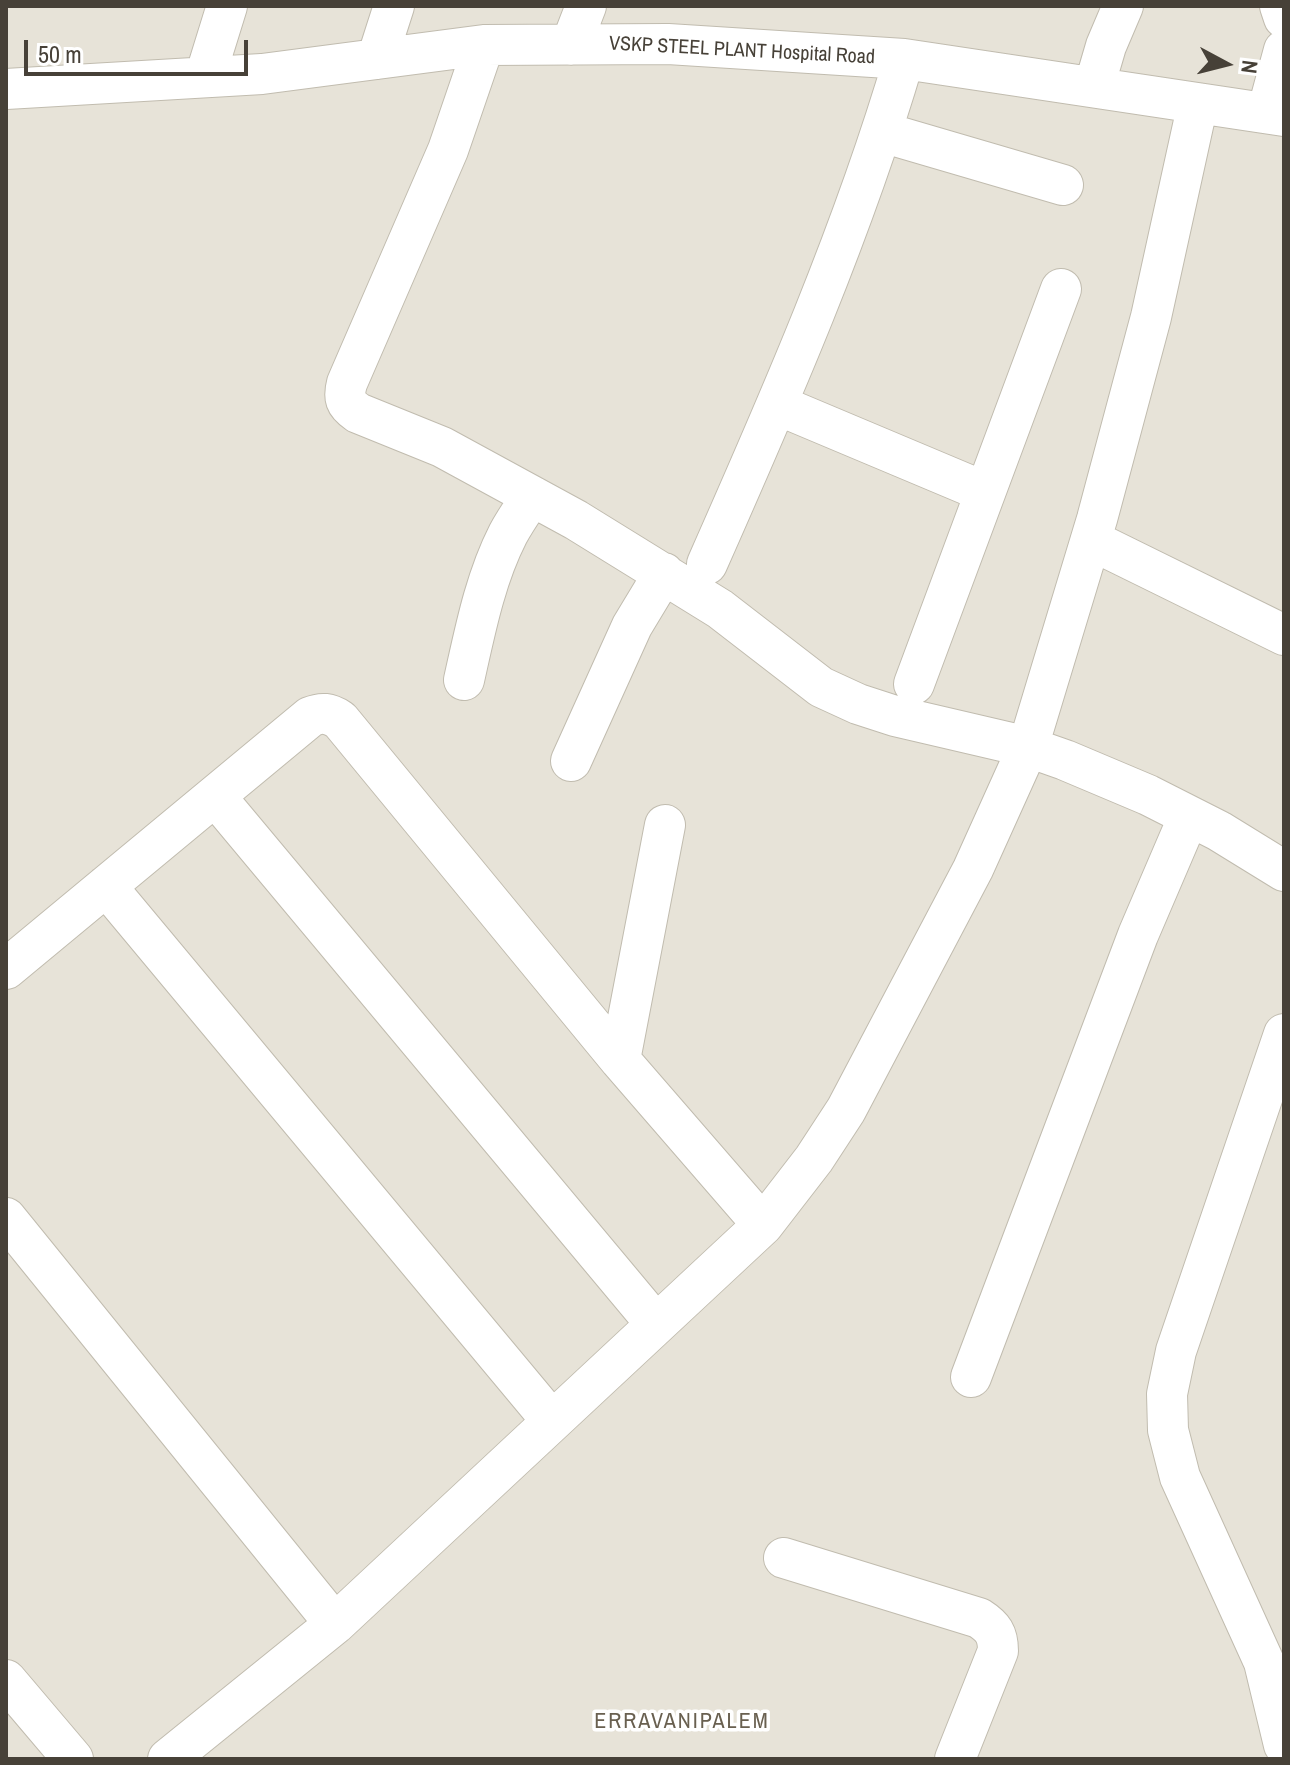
<!DOCTYPE html>
<html>
<head>
<meta charset="utf-8">
<style>
  body { margin:0 }
  #map { position:relative; width:1290px; height:1765px; overflow:hidden; background:#f3f1e9; font-family:"Archivo Narrow",sans-serif }
  canvas { display:block }
  .frame { position:absolute; inset:0; border:8px solid #474138; pointer-events:none }
  .north { position:absolute; left:1186px; top:24px; width:80px; height:80px; -webkit-text-stroke:6px #fff; paint-order:stroke; rotate:97deg; font-size:22px; font-weight:700; line-height:32px; text-align:center; color:#474138 }
  .north::after { content:''; display:block; margin:auto; width:28px; height:36px; background:#474138; clip-path:polygon(50% 0,100% 100%,50% 72%,0 100%) }
  .scale { position:absolute; left:24px; top:40px; width:224px; height:36px; box-sizing:border-box; border:4px solid #474138; border-top:0; padding-left:10px; font-size:24px; line-height:28px; white-space:nowrap; color:#474138; -webkit-text-stroke:6px #fff; paint-order:stroke }
</style>
</head>
<body>
<div id="map">
<canvas width="1290" height="1765"></canvas>
<div class="frame"></div>
<div class="north">N</div>
<div class="scale">50 m</div>
</div>
<script>
const g = document.querySelector('canvas').getContext('2d');
g.lineJoin = 'round';
function paint(path, color) {
  g.fillStyle = color;
  g.fill(path, 'evenodd');
}
function trace(path, color, width, dash) {
  g.strokeStyle = color;
  g.lineWidth = width;
  g.lineCap = dash ? 'butt' : 'round';
  g.setLineDash(dash || []);
  g.stroke(path);
}
function drawText(font, color, halo, rows, align = 'center') {
  g.font = font + ' "Archivo Narrow",sans-serif';
  g.lineWidth = 7;
  g.setLineDash([]);
  g.textBaseline = 'middle';
  g.strokeStyle = halo;
  g.fillStyle = color;
  for (const [text, x, y, turn = 0] of rows) {
    g.save();
    g.translate(x, y);
    g.rotate((+turn || 0) * Math.PI / 180);
    g.textAlign = isNaN(turn) ? turn : align;
    if (halo) g.strokeText(text, 0, 0);
    g.fillText(text, 0, 0);
    g.restore();
  }
}
const residential = new Path2D(`
  M6 6H1284V1759H6Z`);
const minor = new Path2D(`
  M1280 6 1284 18
  M484 45 448 150 347 383C343 398 345 404 358 413L442 447 576 520 720 609 821 687 858 704 895 716 1028 747 1065 760 1148 795 1219 831 1284 871
  M571 45 586 6
  M377 59 394 6
  M205 77 227 6
  M1094 87 1106 46 1123 6
  M6 89 262 74 484 45 668 44 904 59 1284 116
  M1267 113 1284 50
  M882 132 1063 185
  M778 405 985 492
  M1091 540 1284 635
  M707 564C780 399 853 232 904 59
  M464 680C475 631 485 579 508 534 515 521 524 508 532 496
  M914 684 1061 289
  M571 761 632 626 664 573
  M215 796 656 1324
  M106 886 552 1421
  M6 969 310 717C322 712 329 713 340 720L620 1060 763 1225 335 1624 168 1759
  M1284 1034 1176 1351 1167 1394 1168 1430 1180 1477 1264 1662 1284 1745
  M620 1060 665 825
  M6 1218 335 1624
  M763 1225 814 1159 846 1110 973 869 1028 747 1097 519 1151 317 1198 103
  M971 1377 1138 935 1189 816
  M784 1558 979 1618C993 1627 998 1634 998 1651L955 1759
  M6 1680 73 1759`);
const streetNames = [
  ["VSKP STEEL PLANT Hospital Road",742,51,3]
];
const neighbourhoodNames = [
  ["ERRAVANIPALEM",682,1722]
];
paint(residential, '#e7e3d8');
trace(minor, '#c1bcaf', 42);
trace(minor, '#fff', 40);
drawText('20px', '#474138', '#fff', streetNames);
g.letterSpacing = '2px';
drawText('22px', '#696050', '#fff', neighbourhoodNames);
g.letterSpacing = '0px';
</script>
</body>
</html>
